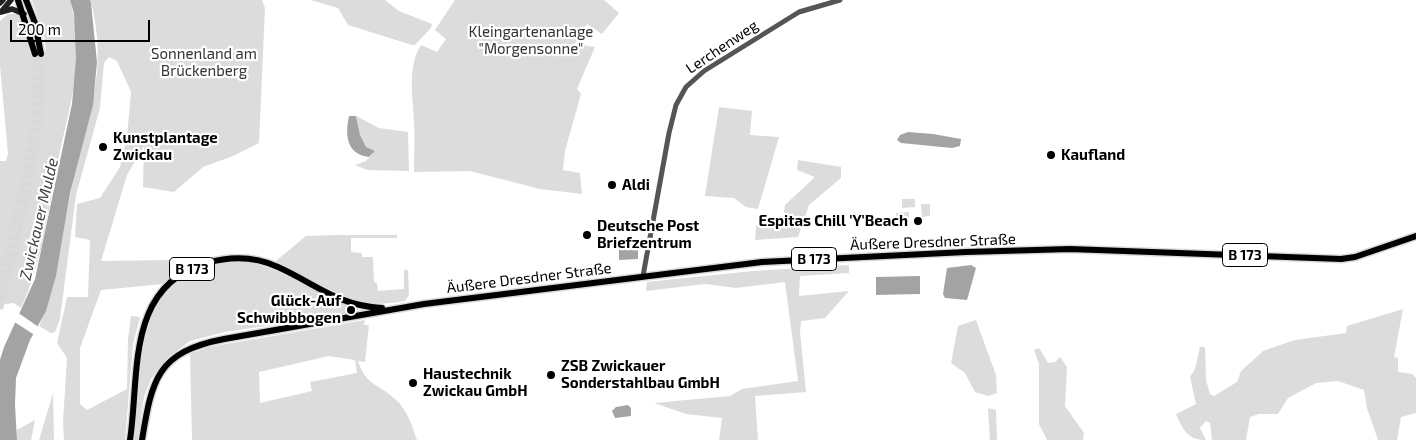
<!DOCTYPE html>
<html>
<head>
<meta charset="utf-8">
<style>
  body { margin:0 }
  #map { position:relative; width:1416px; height:440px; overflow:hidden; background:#fff; font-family:"Exo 2",sans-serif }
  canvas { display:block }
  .scale { position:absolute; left:10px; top:20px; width:140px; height:22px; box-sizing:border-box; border:2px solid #000; border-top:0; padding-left:6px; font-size:15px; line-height:18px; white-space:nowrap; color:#000; -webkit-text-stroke:4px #fff; paint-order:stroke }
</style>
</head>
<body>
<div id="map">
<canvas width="1416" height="440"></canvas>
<div class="scale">200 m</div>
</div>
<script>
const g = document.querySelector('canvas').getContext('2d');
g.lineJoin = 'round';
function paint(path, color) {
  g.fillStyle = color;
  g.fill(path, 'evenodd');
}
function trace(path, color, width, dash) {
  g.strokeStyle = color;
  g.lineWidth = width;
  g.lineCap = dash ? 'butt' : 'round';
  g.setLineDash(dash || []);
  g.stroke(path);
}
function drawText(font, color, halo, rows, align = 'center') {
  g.font = font + ' "Exo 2",sans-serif';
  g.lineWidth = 4.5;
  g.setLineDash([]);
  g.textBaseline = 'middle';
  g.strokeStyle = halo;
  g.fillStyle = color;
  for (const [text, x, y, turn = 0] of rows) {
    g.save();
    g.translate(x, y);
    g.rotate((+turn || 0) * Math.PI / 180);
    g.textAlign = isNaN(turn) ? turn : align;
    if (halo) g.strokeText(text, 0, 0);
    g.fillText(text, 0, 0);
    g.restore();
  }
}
const green = new Path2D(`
  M32 0H70C87 54 69 108 58 161 48 212 43 261 21 308L13 303 0 305V161H6L8 154 0 66V21L8 14H18L21 18 31 52 43 53 46 50 44 37Z
  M90 0H262L265 8 259 143 233 156 203 167 174 192 143 187 144 146 127 175 101 261 171 260 180 269 163 284 101 290 80 348V404L87 410 127 389 128 339 131 316 140 317 133 344 125 440H64L63 422 67 358 57 343 67 297H88L90 240 75 237 77 204 100 198 120 167 127 137 131 92 117 61 109 57 104 63 100 108 76 195 60 319 55 332 51 333 39 326C59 284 61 235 71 190 79 153 93 109 97 72 99 50 97 21 90 0Z
  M311 0H385L399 11 432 24 431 28 415 45H412L348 25 338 8Z
  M455 0H604L619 13 602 34 587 24 575 44 595 47 577 89 581 94 565 151 563 170 580 173 582 194 540 189 470 171 414 172C414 155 415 138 414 121 413 97 407 67 421 45L437 52 446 39 435 30Z
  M719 107 752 111 750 135 779 137 758 209 746 207 734 198 705 196Z
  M356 116 379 128 408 132 409 171 367 170 355 165 366 161 375 151 366 148 360 135Z
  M798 160 841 167V178L809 205 798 237 755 240 756 226 782 224 785 205 815 177 797 170Z
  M902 199H915V207L902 208Z
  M921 204H930V216L922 217Z
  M909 212V221H896V213Z
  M337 235H397V238H351V252L362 253V257H373L374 282 377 283 378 291 404 289V270H408L409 295 405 301C354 312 319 284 276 261L306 236Z
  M242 261C284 268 318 296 358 309L359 312 225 332 190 341 167 358 151 379 144 397 138 440H133C145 356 130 269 242 261Z
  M849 265V273L800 276 799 296 849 291 825 318 801 321 800 332 806 392 755 396 758 440H719L722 418 686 414 654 403 730 396 742 389 798 381 785 282 736 288 705 284 646 291 647 282 753 271Z
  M1403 309 1394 357 1398 358V372L1412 374 1416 378V413L1401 417 1397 440H1378L1367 408 1364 390 1338 381 1316 383 1288 398 1278 414H1259L1250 417 1246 440H1212L1210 423 1206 421 1200 428 1206 440C1188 440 1183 430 1176 414L1196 404 1190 377 1195 369 1200 347H1205L1206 380 1210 394 1214 396 1237 382 1241 371 1263 351 1295 340 1346 333 1347 326Z
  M365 320 364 325H369L365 362 358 361C366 386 378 383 395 399 407 409 412 426 417 440H192L190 354 209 347ZM329 356 355 360 357 373 310 382 312 391 260 403 259 372Z
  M976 320 996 375 997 393 988 396 975 392 965 373 951 363 958 326Z
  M1039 348 1048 363 1055 362 1060 357 1067 367 1065 406 1084 433 1083 440H1047L1039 424V364L1034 350Z
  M53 393 54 440H39Z
  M988 408 996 410 997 440H990Z
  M35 420 31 440H17V430Z`);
const water = new Path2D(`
  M70 0H90L91 3 97 62 93 105 70 193 56 276 46 311 30 340 16 378 15 405 17 440H0V360L4 347 35 279 72 104 76 59 74 13Z
  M349 116H356L360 135 366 147 375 151 369 157C346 154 345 135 349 116Z
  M908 132 933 134 961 139 960 146 952 148 901 143 897 140 900 135Z
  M638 248V259L619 260V249Z
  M971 265 976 268 967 300 945 298 943 294 947 268Z
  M920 276V294L876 295V277Z
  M628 405 631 408V416L615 418 612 411 616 407Z`);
const pier = new Path2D(`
  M17 312 40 328 36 336 13 321Z`);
const primaryTunnel = new Path2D(`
  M0 284C16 211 41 129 35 54
  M0 309C14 253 28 198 37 141 41 112 45 83 41 54`);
const tertiary = new Path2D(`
  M643 276 669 133 676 105 686 87 704 71 799 12 840 0`);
const secondary = new Path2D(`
  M0 3 3 0
  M1 12 12 9 24 14
  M1 12 11 0`);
const primary = new Path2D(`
  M18 0 35 54
  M26 0 35 23 41 54
  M130 440C140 375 125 286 207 263 231 256 256 257 278 267 316 284 338 306 382 308
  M142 440C152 379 157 352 224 339L424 304 762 262 966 252 1070 249 1341 259 1355 257 1416 236`);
const markers = [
  [103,147,5,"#000"],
  [1051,155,5,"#000"],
  [612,185,5,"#000"],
  [918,221,5,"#000"],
  [587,235,5,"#000"],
  [351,310,5,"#000"],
  [551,375,5,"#000"],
  [413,383,5,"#000"]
];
const shields = [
  [1245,255,45],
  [814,259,45],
  [192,269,45]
];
const shieldNames = [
  ["B 173",1245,255],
  ["B 173",814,259],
  ["B 173",192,269]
];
const parkNames = [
  ["Kleingartenanlage",531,32],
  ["\"Morgensonne\"",531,49],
  ["Sonnenland am",204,54],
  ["Brückenberg",204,71]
];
const streetNames = [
  ["Lerchenweg",722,47,-34],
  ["Äußere Dresdner Straße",933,242,-2],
  ["Äußere Dresdner Straße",529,278,-7]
];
const poiNames = [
  ["Kunstplantage",113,138],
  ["Zwickau",113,155],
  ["Kaufland",1061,155],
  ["Aldi",622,185],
  ["Espitas Chill 'Y'Beach",908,221,"right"],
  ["Deutsche Post",597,226],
  ["Briefzentrum",597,243],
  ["Glück-Auf",341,301,"right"],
  ["Schwibbbogen",341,318,"right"],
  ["ZSB Zwickauer",561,366],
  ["Sonderstahlbau GmbH",561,383],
  ["Haustechnik",423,374],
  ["Zwickau GmbH",423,391]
];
const waterNames = [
  ["Zwickauer Mulde",39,219,-77]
];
paint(green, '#dcdcdc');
paint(water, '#a3a3a3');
paint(pier, '#fff');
trace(primaryTunnel, '#d9d9d9', 6, [6, 3]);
trace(primary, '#dbdbdb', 9);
trace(tertiary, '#555', 5);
trace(secondary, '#222', 5.5);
trace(primary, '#000', 6);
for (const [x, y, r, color] of markers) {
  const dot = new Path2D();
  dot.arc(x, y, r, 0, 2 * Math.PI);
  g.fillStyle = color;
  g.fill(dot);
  trace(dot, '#fff', 2);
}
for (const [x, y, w] of shields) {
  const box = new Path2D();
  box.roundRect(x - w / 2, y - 11.5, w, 23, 4);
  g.fillStyle = '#fff';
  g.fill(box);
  trace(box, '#000', 1);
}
drawText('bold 14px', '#000', null, shieldNames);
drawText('15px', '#333', '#fff', parkNames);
drawText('15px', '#000', '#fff', streetNames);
drawText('bold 15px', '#000', '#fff', poiNames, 'left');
drawText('italic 16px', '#444', '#fff', waterNames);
</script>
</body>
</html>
